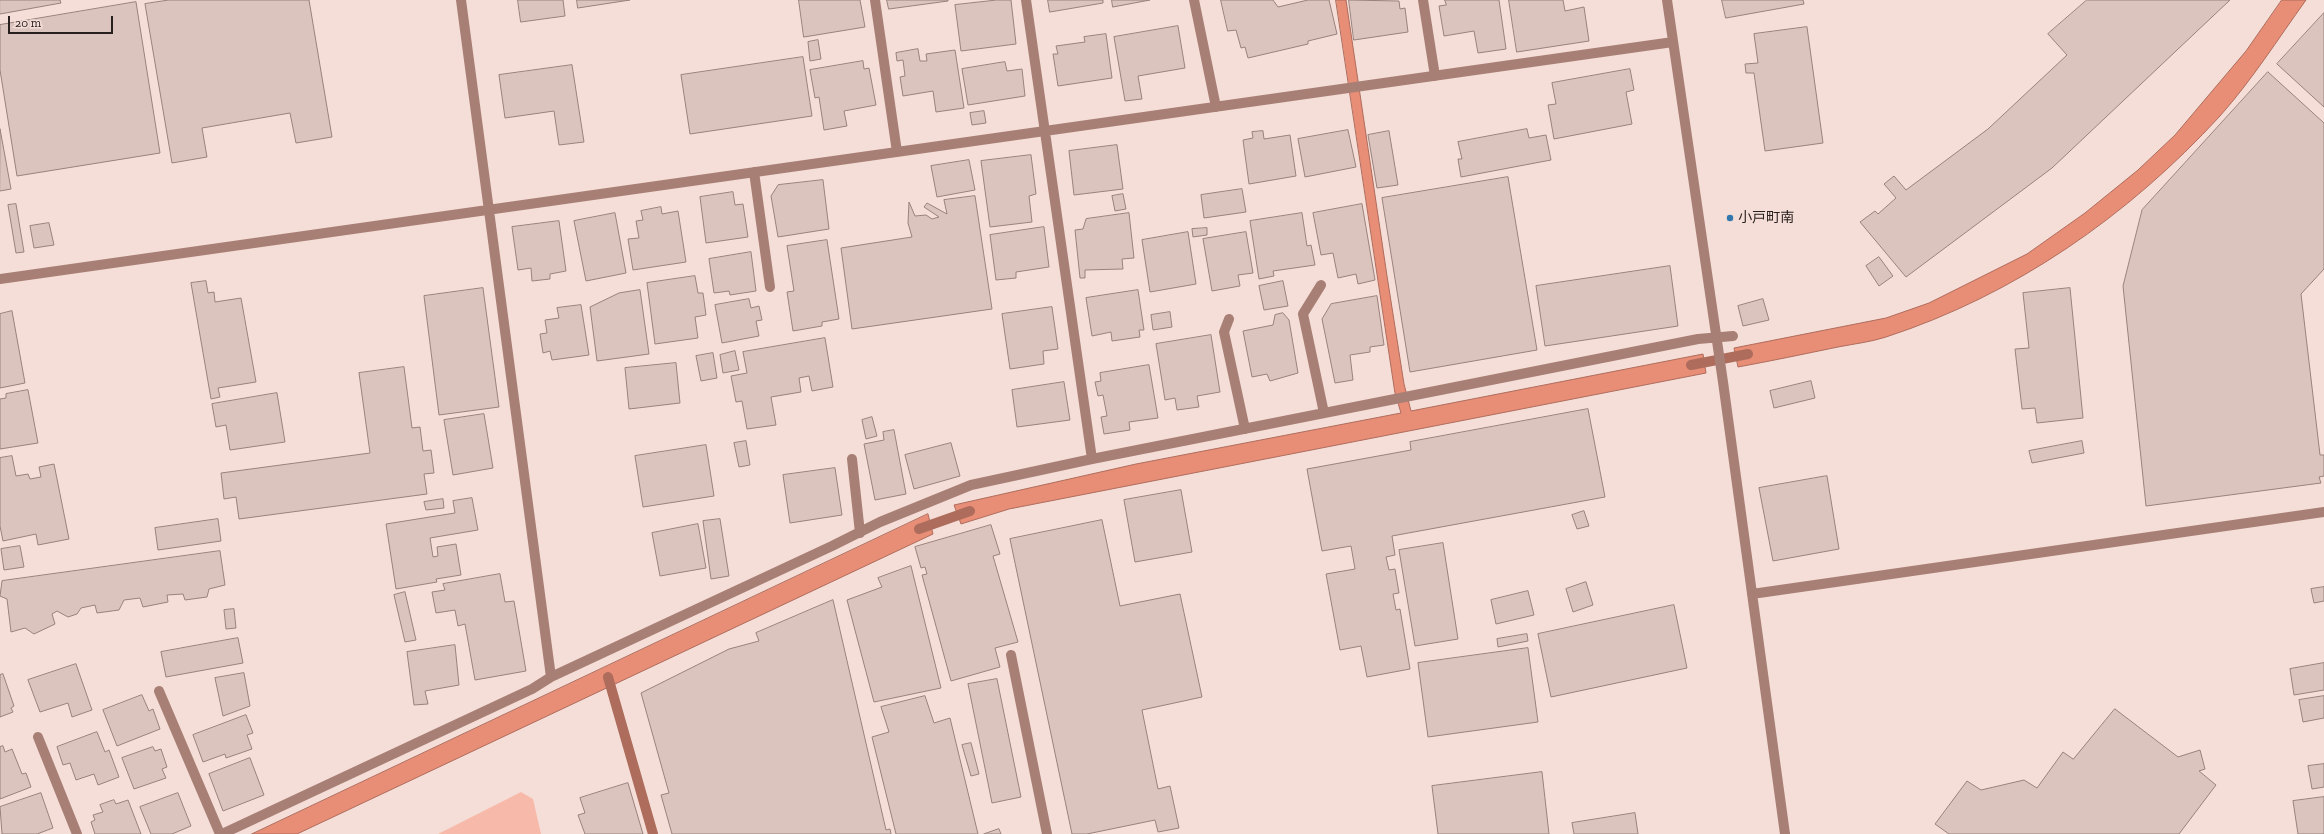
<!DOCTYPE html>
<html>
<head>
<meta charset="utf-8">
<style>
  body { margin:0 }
  #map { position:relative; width:2324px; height:834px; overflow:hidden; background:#f5ded8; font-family:"Zilla Slab",serif }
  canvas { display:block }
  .scale { position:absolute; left:8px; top:16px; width:105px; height:18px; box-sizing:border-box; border:2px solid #28201e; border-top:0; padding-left:5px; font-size:12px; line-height:14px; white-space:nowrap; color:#28201e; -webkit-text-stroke:3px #f5ded8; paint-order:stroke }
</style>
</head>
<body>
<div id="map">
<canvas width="2324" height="834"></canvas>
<div class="scale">20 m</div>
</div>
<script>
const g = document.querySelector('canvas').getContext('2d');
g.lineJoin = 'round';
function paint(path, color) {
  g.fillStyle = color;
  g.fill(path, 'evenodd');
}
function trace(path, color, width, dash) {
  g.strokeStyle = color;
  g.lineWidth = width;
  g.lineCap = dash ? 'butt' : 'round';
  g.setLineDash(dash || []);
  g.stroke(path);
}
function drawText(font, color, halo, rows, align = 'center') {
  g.font = font + ' "Zilla Slab","Noto Sans JP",serif';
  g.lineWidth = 3;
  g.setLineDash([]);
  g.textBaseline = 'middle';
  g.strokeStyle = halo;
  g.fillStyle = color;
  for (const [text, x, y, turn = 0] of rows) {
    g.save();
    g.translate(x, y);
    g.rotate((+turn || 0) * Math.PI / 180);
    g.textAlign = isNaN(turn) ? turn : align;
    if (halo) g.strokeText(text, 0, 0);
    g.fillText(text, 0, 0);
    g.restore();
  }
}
const green = new Path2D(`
  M521 792 533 799 541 834H438Z`);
const water = new Path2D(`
  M1336 0H1346L1387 276 1404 384 1411 411 1703 354 1706 373 1009 509 961 524 954 505 1136 464 1401 413 1395 393Z
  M2282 0H2306C2278 39 2252 80 2220 116 2128 216 2015 295 1886 337 1871 342 1853 344 1838 347 1804 354 1771 361 1738 367L1734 348 1886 318 1929 303 2027 254 2085 213 2138 170 2175 135 2246 51Z
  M928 514 933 534 297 834H252Z`);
const stream = new Path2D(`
  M1691 365 1748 354
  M919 529 970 511
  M608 677 653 834`);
const building = new Path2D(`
  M0 0H60L61 3 0 14Z
  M169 0H309L332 137 296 143 290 113 202 128 207 157 172 163 145 4Z
  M518 0H563L565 16 521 22Z
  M577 0H630L578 8Z
  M799 0H860L865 27 804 37Z
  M887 0H948V1L889 9Z
  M997 0H1011L1016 44 961 51 955 5Z
  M1048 0H1103V3L1050 12Z
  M1112 0H1150L1113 7Z
  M1221 0H1273L1278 7 1308 0H1329L1337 34 1308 41V44L1248 58 1245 47 1241 48 1236 30 1228 31Z
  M1349 0 1399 1 1400 9 1405 8 1408 32 1354 40Z
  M1445 0H1499L1506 49 1478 53 1474 31 1444 36 1439 6 1446 5Z
  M1509 0H1563L1565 11 1584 7 1589 41 1517 52Z
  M1722 0H1803L1804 4 1726 18Z
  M2087 0H2230L2052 168 1906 277 1860 222 1875 211 1878 214 1896 198 1884 184 1894 176 1906 190 1988 129 2067 55 2048 34Z
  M136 2 160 153 17 176 0 70V25Z
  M2324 13V107L2277 64Z
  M1178 26 1185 68 1138 76 1142 99 1125 101 1114 37Z
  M1807 27 1823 143 1765 151 1754 73H1746L1745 64 1758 63 1754 34Z
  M1106 34 1112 78 1058 86 1053 54H1058L1056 46 1085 42 1084 37Z
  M818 40 821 59 810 61 808 42Z
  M918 49 920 61H927L926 54 955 50 964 108 936 112 933 91 903 96 900 77 905 76 903 60 897 61 896 53Z
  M803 57 812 116 690 134 681 75Z
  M863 61 864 69 869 68 876 105 844 111 847 126 824 130 819 97 815 98 810 70Z
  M1005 62 1007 71 1022 69 1025 96 968 105 962 69Z
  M572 65 584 142 559 145 554 111 505 118 499 75Z
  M1630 69 1634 90 1626 92 1632 124 1554 139 1548 105 1556 104 1552 83Z
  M2268 72 2324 123V269L2301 294 2320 455H2324V476L2319 477 2321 483 2146 506 2123 286 2142 210Z
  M984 111 986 123 972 125 970 113Z
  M0 129 11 189 0 191Z
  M1527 129 1529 138 1546 135 1551 160 1461 177 1458 159H1462L1458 142Z
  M1348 130 1356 167 1305 177 1298 139Z
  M1263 131 1264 139 1290 135 1296 176 1249 184 1243 140 1253 138 1252 132Z
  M1389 131 1398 185 1377 188 1368 135Z
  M1117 145 1123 189 1074 195 1069 151Z
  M1031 155 1036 194 1029 196 1032 222 990 227 981 161Z
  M969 160 975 190 937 197 931 166Z
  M1508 177 1537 350 1410 372 1382 198Z
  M823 180 829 229 778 237 771 196 778 185Z
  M1242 189 1246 212 1204 218 1201 195Z
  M733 192 735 205 743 204 748 237 706 243 700 197Z
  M1123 194 1126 209 1115 211 1112 196Z
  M975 196 992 309 852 329 841 248 912 237 908 223 909 202 915 216 926 215 932 219 939 217 924 207 927 203 947 214 944 200Z
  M16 204 24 252 16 253 8 205Z
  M1362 204 1375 280 1358 284 1356 274 1338 278 1333 253 1321 255 1313 213Z
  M661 207 662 214 678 211 686 262 633 270 628 239 639 238 636 221 643 220 641 211Z
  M615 213 626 273 586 281 574 221Z
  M1129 213 1134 258 1122 259 1123 269 1085 270V278H1080L1075 230 1083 229 1086 219Z
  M1302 213 1307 246 1311 245 1315 265 1273 271 1274 276 1259 279 1250 221Z
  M559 221 566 271 550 274V279L532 281 531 268 518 270 512 227Z
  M49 223 54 245 34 248 30 226Z
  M1044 227 1049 267 1016 272V278L996 280 990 235Z
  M1207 228V235L1193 237 1192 229Z
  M1188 232 1196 284 1150 292 1142 240Z
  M1246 232 1253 273 1238 275 1240 286 1212 291 1203 239Z
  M827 240 839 319 822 322V326L793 331 787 292 794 291 787 246Z
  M751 252 756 291 730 295 729 291 714 293 709 259Z
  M1879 257 1893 276 1879 286 1866 266Z
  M1670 266 1678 326 1545 346 1536 286Z
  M695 276 698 293H703L706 315 695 317 698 338 655 344 647 283Z
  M206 281 208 293 214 292 215 302 241 298 256 382 218 388 220 397 211 399 191 283Z
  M1283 281 1288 306 1264 310 1259 286Z
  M483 288 499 407 439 415 424 296Z
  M2070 288 2083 418 2037 423 2035 408 2022 409 2015 349 2029 348 2023 293Z
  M640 290 649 354 597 361 590 307 619 293Z
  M1138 290 1144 330H1139L1140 337 1112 341 1111 332 1092 336 1086 298Z
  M1377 296 1384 345 1370 347V352L1350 355 1353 380 1335 383 1322 319 1331 304Z
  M749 299 751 308 759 306 762 320 756 321 759 336 722 343 715 305Z
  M1763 299 1769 320 1743 326 1738 306Z
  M581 305 589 355 552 360 550 351 543 353 540 334 547 333 545 320 559 318 557 308Z
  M1052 307 1058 349 1043 351 1044 364 1010 369 1002 314Z
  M12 311 25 383 0 388V314Z
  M1170 312 1172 327 1153 330 1151 315Z
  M1283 313 1289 320 1298 373 1270 381 1267 374 1252 377 1243 331 1273 325 1275 315Z
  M1211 335 1220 392 1197 396 1199 407 1177 410 1175 398 1165 400 1156 344Z
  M825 338 833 387 812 391 809 376 799 378 801 392 771 397 776 425 747 429 742 401 736 402 731 376 747 373 743 352Z
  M735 351 739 370 723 373 720 355Z
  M713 353 717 378 701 381 696 356Z
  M676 363 680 403 629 409 625 368Z
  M1149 365 1158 418 1129 422 1130 430 1104 434 1101 417 1107 416 1103 395 1098 396 1095 382 1101 381 1100 373Z
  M404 367 412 428 420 427 423 451 431 450 434 473 424 474 427 494 239 519 236 497 224 499 221 473 370 453 359 373Z
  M1811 381 1815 398 1774 408 1770 391Z
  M1064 382 1070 420 1017 427 1012 390Z
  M28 390 38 443 0 449V399L6 398V394Z
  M277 393 285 442 230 450 226 425 216 427 212 404Z
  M1588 409 1605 497 1392 536 1395 555 1386 557 1389 570 1395 569 1399 593 1393 594 1396 610 1400 609 1410 669 1367 677 1361 646 1340 650 1326 574 1355 569 1351 546 1322 551 1307 469 1411 450 1410 442Z
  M484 414 493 468 453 475 444 420Z
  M872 417 877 436 866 439 862 420Z
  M894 430 906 494 875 500 864 444 884 440 883 432Z
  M746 441 750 465 739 467 734 443Z
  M2082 441 2084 453 2032 463 2029 451Z
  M951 443 960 476 914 489 905 455Z
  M706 445 714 496 643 507 635 456Z
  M12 456 16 476 28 474 30 479 41 477 39 467 54 464 69 539 38 545 36 534 3 541 0 526V458Z
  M835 468 842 515 790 523 783 475Z
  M1827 476 1839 549 1773 561 1759 488Z
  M1181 490 1192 552 1135 562 1124 500Z
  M472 498 478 530 430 538 433 557 438 556 437 547 456 544 461 575 436 579 437 582 396 589 386 524 455 513 453 501Z
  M443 499 444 508 426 510 424 502Z
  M1584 511 1589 526 1577 529 1572 515Z
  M218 519 221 541 158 550 155 528Z
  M720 519 729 576 711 579 703 521Z
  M1102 520 1120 606 1180 594 1202 697 1142 710 1158 789 1170 786 1179 828 1158 832 1155 820 1087 834H1072L1010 539Z
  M698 524 706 568 660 576 652 533Z
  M991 525 1000 554 993 556 1018 642 995 648 1000 667 951 681 922 575 927 574 925 567 921 568 915 547Z
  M1443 543 1458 639 1415 646 1399 550Z
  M20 546 24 567 4 570 1 549Z
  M220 551 225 585 209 589 207 597 185 600 183 594 167 595 168 602 143 607 140 598 124 600 119 610 97 613 95 605 81 608 77 614 68 617 57 611 52 614 55 624 34 634 25 628 11 632 7 599 0 596 2 581Z
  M911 566 941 688 874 702 847 600 882 587 878 578Z
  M500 574 505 602 514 601 526 671 475 680 465 624 458 626 455 610 436 613 432 592 445 590 443 584Z
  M1586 582 1593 605 1573 612 1566 589Z
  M2324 587V601L2314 603 2311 589Z
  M1528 591 1534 615 1496 624 1491 600Z
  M405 592 416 640 405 642 394 595Z
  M833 600 886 830 890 829 891 834H672L661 795 669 793 641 693 729 649 759 641 756 633Z
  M1674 605 1687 668 1551 697 1538 634Z
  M234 609 236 628 226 629 224 610Z
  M1527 634 1528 641 1498 647 1497 639Z
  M238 638 243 663 166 677 161 652Z
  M455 645 459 685 425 691 428 704 414 705 407 652Z
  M1528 648 1538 722 1428 737 1418 663Z
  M2324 663V690L2294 695 2290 669Z
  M76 664 92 710 72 717 68 703 40 712 28 680Z
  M244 673 250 706 223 716 215 678Z
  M3 674 14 706 11 708 13 712 0 717V675Z
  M997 679 1021 797 992 803 968 684Z
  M142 695 149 711 153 709 160 729 117 746 103 710Z
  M925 696 934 723 950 718 978 834H896L872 737 889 732 881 707Z
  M2324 696V718L2303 722 2299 700Z
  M2115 709 2178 757 2200 750 2205 769 2199 771 2216 785 2179 834H1949L1935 824 1967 781 1981 790 2024 780 2037 788 2063 752 2073 759Z
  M246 715 253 733 247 735 252 749 226 758 225 754 203 762 193 735Z
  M97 732 105 752 109 750 119 777 98 785 94 774 76 780 70 763 63 765 57 747Z
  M971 743 979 774 971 776 962 745Z
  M3 746 5 752 12 749 22 774 26 773 31 787 0 799V747Z
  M153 747 155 751 161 749 167 767 162 769 166 778 134 789 122 758Z
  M250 758 264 795 223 811 209 774Z
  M2324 764V787L2312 789 2308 766Z
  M1542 772 1549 834H1438L1432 786Z
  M628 783 643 834H585L578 815 585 813 580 798Z
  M41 793 53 828 37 834H2L0 807Z
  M178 793 191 826 172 834H151L140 807Z
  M2324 797V834H2298L2293 801Z
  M114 800 116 804 128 800 141 834H95L91 822 95 820 93 815 103 812 100 805Z
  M1635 813 1638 834H1574L1572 823Z
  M999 829 1001 834H984Z`);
const minor = new Path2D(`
  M461 0 551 677
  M875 0 897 152
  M1026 0 1092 459
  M1194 0 1216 107
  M1423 0 1435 76
  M1667 0 1723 382 1785 834
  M754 172 770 287
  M0 279 1673 42
  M1321 285 1303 314 1324 413
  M1229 319 1224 332 1245 429
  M852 459 860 533
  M1752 594 2324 512
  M1011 655 1047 834
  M159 691 220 834
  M38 737 77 834
  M222 834 532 689 551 677 832 546 880 522 971 485 1092 459 1698 339 1733 336`);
const markers = [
  [1730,218,4,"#3378ad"]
];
const poiNames = [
  ["小戸町南",1738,218]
];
paint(green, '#f7baaa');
paint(water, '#e88d76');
trace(water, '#ae6c5c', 1);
trace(stream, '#ae6c5c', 10);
paint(building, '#dbc4be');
trace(building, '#98827d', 1);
trace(minor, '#a87f75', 10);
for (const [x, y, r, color] of markers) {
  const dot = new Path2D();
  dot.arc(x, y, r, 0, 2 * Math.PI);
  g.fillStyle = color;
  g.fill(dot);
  trace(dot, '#f5ded8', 1.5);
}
drawText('14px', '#28201e', '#f5ded8', poiNames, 'left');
</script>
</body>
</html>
